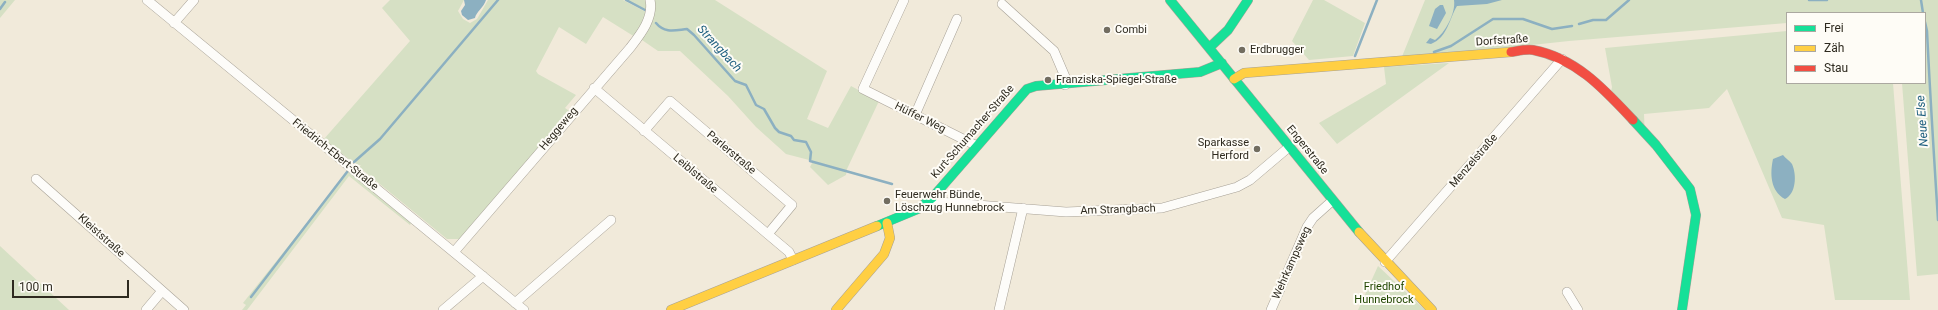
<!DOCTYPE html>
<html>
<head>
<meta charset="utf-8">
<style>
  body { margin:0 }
  #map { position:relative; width:1938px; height:310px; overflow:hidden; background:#f1eada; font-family:Roboto,sans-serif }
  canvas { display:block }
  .legend { position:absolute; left:1786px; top:12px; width:140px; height:72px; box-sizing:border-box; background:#fefcf6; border:1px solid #aba8a0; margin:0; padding:5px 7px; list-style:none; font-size:12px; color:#2e2a1f }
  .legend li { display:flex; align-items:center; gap:8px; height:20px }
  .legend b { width:20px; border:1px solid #aba8a0 }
  .scale { position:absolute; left:12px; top:280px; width:117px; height:18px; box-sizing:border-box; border:2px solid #2e2a1f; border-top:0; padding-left:5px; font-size:12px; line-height:14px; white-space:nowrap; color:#2e2a1f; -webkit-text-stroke:3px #fefcf6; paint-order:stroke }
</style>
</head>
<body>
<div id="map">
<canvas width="1938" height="310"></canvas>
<ul class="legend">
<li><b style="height:5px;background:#16e098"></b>Frei</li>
<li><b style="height:5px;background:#ffcf43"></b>Zäh</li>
<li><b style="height:5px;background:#f24e42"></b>Stau</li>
</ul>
<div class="scale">100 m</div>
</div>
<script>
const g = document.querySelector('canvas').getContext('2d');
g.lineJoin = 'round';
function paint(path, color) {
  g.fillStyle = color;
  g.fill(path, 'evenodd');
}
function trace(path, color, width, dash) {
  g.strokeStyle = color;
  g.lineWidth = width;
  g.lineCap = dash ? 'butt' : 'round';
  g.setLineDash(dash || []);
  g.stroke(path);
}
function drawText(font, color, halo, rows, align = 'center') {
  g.font = font + ' Roboto,sans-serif';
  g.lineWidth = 4;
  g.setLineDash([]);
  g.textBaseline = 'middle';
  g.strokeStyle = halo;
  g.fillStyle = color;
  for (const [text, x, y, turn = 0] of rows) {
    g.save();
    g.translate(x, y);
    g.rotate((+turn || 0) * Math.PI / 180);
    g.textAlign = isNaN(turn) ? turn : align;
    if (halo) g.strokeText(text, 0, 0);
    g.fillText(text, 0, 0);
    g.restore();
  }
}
const green = new Path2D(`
  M0 0H15L0 18Z
  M390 0H464L458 11 463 19 470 23 477 19 488 0H623L646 12V10L628 0H649V9L635 37 603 17 586 44 559 27 536 71 538 74 576 95 565 108 571 112 462 239H447L359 167 361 165H357L354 161H351L324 139 410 41 382 8Z
  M653 0H715L827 71 807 119 828 128 851 86 879 101 847 169 846 175 828 185 810 167 813 161 786 154 756 127 728 96 680 51H658L642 40Z
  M1313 0H1324L1365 23 1353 56 1309 60 1292 41Z
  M1425 0H1938V274L1917 276 1902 83H1925V13H1787V23L1569 41 1401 59Z
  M1787 31V83H1893L1910 300H1835L1824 225 1782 218 1727 89 1709 108 1644 114 1645 139 1609 101 1612 87 1605 48Z
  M1449 63 1337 144 1319 123 1386 84 1384 67Z
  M348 171 411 223 410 225 349 176 247 310H242L246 305 243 303Z
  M0 246 69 310H0Z
  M1378 266 1425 310H1358Z`);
const water = new Path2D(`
  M464 0H486C484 7 476 12 475 18L468 20 462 15 461 11 465 5Z
  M1454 0H1502L1487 4 1457 6C1449 19 1448 37 1431 44L1426 43 1430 38 1435 40C1445 33 1456 13 1454 0Z
  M1440 5H1443L1446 13 1437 29 1429 26 1435 9Z
  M1783 155C1785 158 1790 161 1792 164 1797 175 1796 194 1785 199 1770 191 1770 173 1773 159Z`);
const stream = new Path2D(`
  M626 0 645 10
  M1809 0H1827
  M1921 0 1923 13
  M0 9 5 2
  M1925 22 1927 31C1930 94 1934 157 1938 220
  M656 23C665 34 676 30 687 29L694 35 735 81 746 85 756 105 764 109 775 128 779 132 791 136 794 140 806 142 811 152 810 161 892 184
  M1579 24 1593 20H1606L1629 0
  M1434 52 1451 46 1493 19H1523L1552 29 1572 26
  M1355 56 1377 0
  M354 162 380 139 498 0
  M251 297 347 172`);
const street = new Path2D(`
  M147 0 524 310
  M904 0 863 89 977 146
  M1002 4 1054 51 1066 79 1065 85
  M174 23 194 0
  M594 88 789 252 793 260
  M915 115 957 19
  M644 131 670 101 792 205 768 234
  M36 179 184 310
  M932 198 939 202 1066 212 1162 208 1237 187 1250 180 1289 147
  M454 252 630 48C640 35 654 18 650 0
  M1385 262 1562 59
  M1567 292 1578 310
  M515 303 611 220
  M146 310 162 291
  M443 310 483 276
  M999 310 1023 208
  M1271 310 1307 227 1313 218 1332 201`);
const fast = new Path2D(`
  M1170 0 1359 232
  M1210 47 1228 30 1248 0
  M1633 120 1656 145 1690 189 1696 215 1682 310
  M877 226 918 209 932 198 1027 89 1036 86 1200 72 1222 63`);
const slow = new Path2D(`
  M1234 79 1244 73 1511 52
  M1359 232 1432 310
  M671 310 877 226
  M836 310 884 254 890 238 887 223`);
const jam = new Path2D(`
  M1511 52C1518 51 1526 49 1533 50 1576 58 1604 89 1633 120`);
const markers = [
  [1107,30,4,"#726d60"],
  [1242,50,4,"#726d60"],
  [1048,80,4,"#726d60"],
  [1257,149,4,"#726d60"],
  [887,201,4,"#726d60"]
];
const poiNames = [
  ["Combi",1115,30],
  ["Erdbrugger",1250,50],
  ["Franziska-Spiegel-Straße",1056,80],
  ["Sparkasse",1249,143,"right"],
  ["Herford",1249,156,"right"],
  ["Feuerwehr Bünde,",895,195],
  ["Löschzug Hunnebrock",895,208]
];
const streetNames = [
  ["Dorfstraße",1502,41,-4],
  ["Hüffer Weg",920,118,26],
  ["Heggeweg",559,129,-50],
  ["Kurt-Schumacher-Straße",973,132,-49],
  ["Engerstraße",1307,150,51],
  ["Parlerstraße",731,153,40],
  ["Friedrich-Ebert-Straße",335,155,39],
  ["Menzelstraße",1474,161,-49],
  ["Leiblstraße",695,174,40],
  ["Am Strangbach",1118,210,-2],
  ["Kleiststraße",101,236,42],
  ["Wehrkampsweg",1292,263,-66]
];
const parkNames = [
  ["Friedhof",1384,287],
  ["Hunnebrock",1384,300]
];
const waterNames = [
  ["Strangbach",719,49,47],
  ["Neue Else",1923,121,-94]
];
paint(green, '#d6e0c4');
paint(water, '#8cb0c1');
trace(stream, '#8cb0c1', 2.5);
trace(street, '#a7a196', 10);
trace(fast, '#a7a196', 10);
trace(slow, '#a7a196', 10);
trace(jam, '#a7a196', 10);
trace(street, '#fdfcf9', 9);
trace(fast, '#16e098', 9);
trace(slow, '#ffcf43', 9);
trace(jam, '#f24e42', 9);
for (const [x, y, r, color] of markers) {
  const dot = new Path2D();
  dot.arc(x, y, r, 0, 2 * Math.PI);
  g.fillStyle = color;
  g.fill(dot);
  trace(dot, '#fefcf6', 1.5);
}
drawText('11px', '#2e2a1f', '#fefcf6', poiNames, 'left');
drawText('11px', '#2e2a1f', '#fefcf6', streetNames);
drawText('11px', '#204600', '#fefcf6', parkNames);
drawText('italic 12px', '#1d5e7f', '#fefcf6', waterNames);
</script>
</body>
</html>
